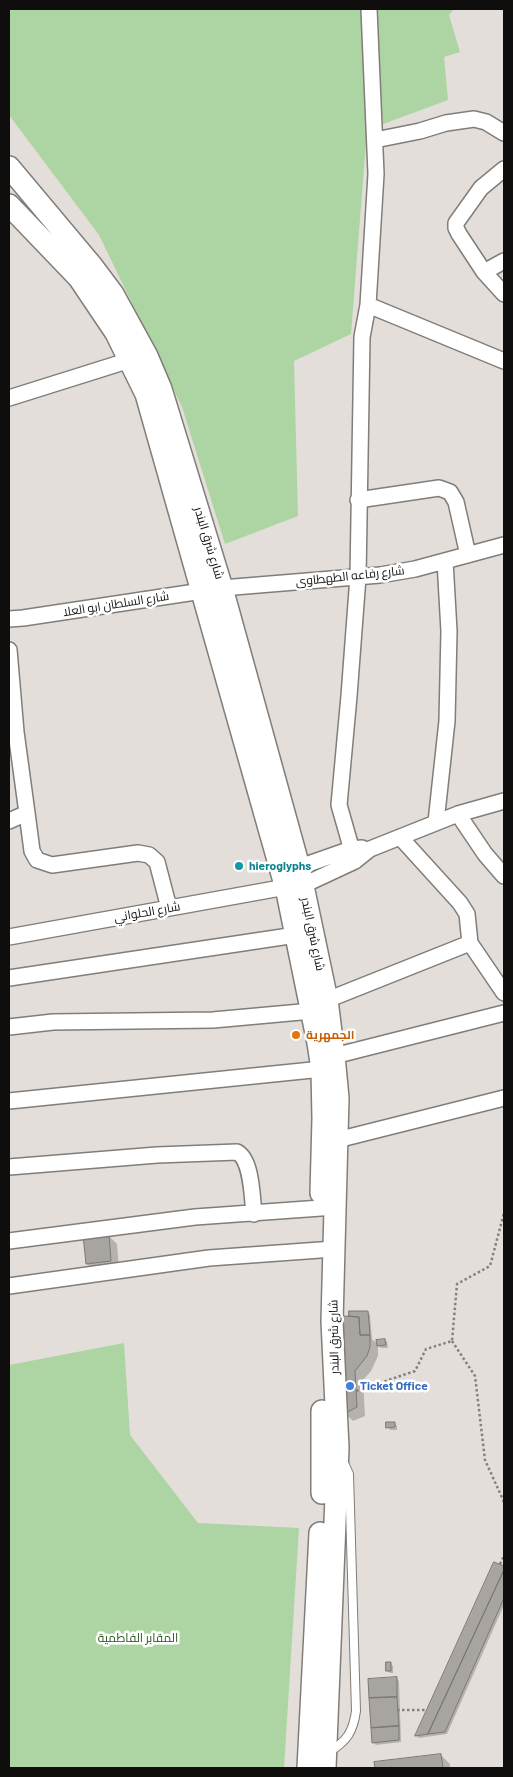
<!DOCTYPE html>
<html>
<head>
<meta charset="utf-8">
<style>
  body { margin:0 }
  #map { position:relative; width:513px; height:1777px; overflow:hidden; background:#e3deda; font-family:Barlow,sans-serif }
  canvas { display:block }
  .frame { position:absolute; inset:0; border:10px solid #0f0e0c; pointer-events:none }
</style>
</head>
<body>
<div id="map">
<canvas width="513" height="1777"></canvas>
<div class="frame"></div>
</div>
<script>
const g = document.querySelector('canvas').getContext('2d');
g.lineJoin = 'round';
function paint(path, color) {
  g.fillStyle = color;
  g.fill(path, 'evenodd');
}
function trace(path, color, width, dash) {
  g.strokeStyle = color;
  g.lineWidth = width;
  g.lineCap = dash ? 'butt' : 'round';
  g.setLineDash(dash || []);
  g.stroke(path);
}
function drawText(font, color, halo, rows, align = 'center') {
  g.font = font + ' Barlow,Cairo,sans-serif';
  g.lineWidth = 5;
  g.setLineDash([]);
  g.textBaseline = 'middle';
  g.strokeStyle = halo;
  g.fillStyle = color;
  for (const [text, x, y, turn = 0] of rows) {
    g.save();
    g.translate(x, y);
    g.rotate((+turn || 0) * Math.PI / 180);
    g.textAlign = isNaN(turn) ? turn : align;
    if (halo) g.strokeText(text, 0, 0);
    g.fillText(text, 0, 0);
    g.restore();
  }
}
const green = new Path2D(`
  M9 9H454L449 15 460 52 444 57 448 100 367 130 351 334 294 361 298 516 225 544 182 407 99 235 9 115Z
  M124 1343 130 1435 198 1523 299 1528 284 1768H9V1365Z`);
const shadow = new Path2D(`
  M108 1235 117 1244 119 1269 96 1272 87 1264Z
  M368 1312 370 1315 372 1339 378 1345V1356L371 1371 363 1380 365 1416 353 1421 345 1413 352 1318 351 1316Z
  M385 1340 387 1342 388 1348H381L378 1346V1341Z
  M395 1423 397 1426V1430H390L388 1427Z
  M495 1563 504 1568V1605L447 1734 419 1738 416 1736Z
  M391 1664 393 1666V1673H390L387 1671Z
  M397 1679 399 1681 401 1742 376 1745 373 1742Z
  M441 1755 450 1764V1768H376L375 1763Z`);
const building = new Path2D(`
  M109 1234 111 1261 86 1264 83 1235Z
  M349 1311H368L370 1335H360L359 1317 349 1316Z
  M343 1316 359 1317 360 1335H370V1347L367 1356 355 1371 357 1407 344 1414Z
  M385 1339 386 1345 377 1346 376 1340Z
  M386 1422H395V1427L386 1428Z
  M494 1562 504 1566V1570L428 1734 415 1736Z
  M504 1570V1598L445 1732 428 1734Z
  M386 1662H391V1671H386Z
  M397 1677V1697L369 1698 368 1679Z
  M397 1697 399 1726 371 1728 369 1698Z
  M399 1726V1740L372 1743 371 1728Z
  M441 1754 443 1768H375L374 1762Z`);
const path = new Path2D(`
  M452 1341 475 1376 485 1460 504 1502
  M356 1391 415 1371 426 1349 452 1341 457 1284 490 1266 504 1213
  M500 1564 504 1556
  M397 1710H427`);
const service = new Path2D(`
  M329 1752C347 1741 353 1732 356 1711L349 1474 344 1463`);
const minor = new Path2D(`
  M375 140 420 131 446 123 474 119 486 122 504 133
  M504 169 481 188 456 223V228L459 234 484 272 504 294
  M484 272 504 261
  M368 305 504 361
  M9 398 130 360
  M358 500 439 488 450 492 456 502 468 555
  M9 619 23 618 222 588 380 575 415 569 504 545
  M9 650 16 732 27 813 9 821
  M27 813 32 851 37 860 52 865 138 853 149 855 157 862 169 908
  M458 814 485 854 504 876
  M436 822 447 721 449 631 445 561
  M400 837 460 903 467 914 470 943
  M355 861 339 805 349 696 358 577 362 337 368 305 376 174 369 9
  M291 870 351 849 362 848
  M295 889 355 861 370 849 458 814 504 801
  M9 937 286 887
  M9 978 296 935
  M327 1000 470 943 504 993
  M9 1027 53 1022 213 1020 312 1011
  M334 1056 504 1013
  M9 1101 322 1069
  M329 1142 504 1098
  M9 1167 157 1155 237 1152C252 1160 252 1197 254 1214
  M9 1241 195 1217 335 1207
  M9 1286 209 1258 334 1249`);
const secondary = new Path2D(`
  M9 167 92 266 113 294 147 356 161 389 222 588 299 867 327 1000 334 1056 338 1098 332 1321 338 1448 325 1768
  M9 205 79 278 116 333 146 394 287 892 318 1043 322 1069 323 1119 321 1193
  M322 1493V1411
  M308 1768 320 1533`);
const markers = [
  [239,866,5,"#0f9aa8"],
  [296,1035,5,"#e8710a"],
  [350,1386,5,"#3f7fe0"]
];
const streetNames = [
  ["شارع شرق البندر",209,543,73],
  ["شارع رفاعه الطهطاوى",350,576,-6],
  ["شارع السلطان ابو العلا",116,604,-9],
  ["شارع الحلواني",147,912,-10],
  ["شارع شرق البندر",313,934,78],
  ["شارع شرق البندر",334,1337,-91]
];
const cultureNames = [
  ["hieroglyphs",249,866]
];
const foodNames = [
  ["الجمهرية",306,1035]
];
const shopNames = [
  ["Ticket Office",360,1386]
];
const parkNames = [
  ["المقابر الفاطمية",138,1638]
];
paint(green, '#add5a3');
paint(shadow, '#0003');
paint(building, '#a8a4a0');
trace(building, '#7b7874', 1);
trace(service, '#817d79', 10);
trace(minor, '#817d79', 18);
trace(secondary, '#817d79', 24);
trace(path, '#84807d', 2.5, [2.5, 2.5]);
trace(service, '#fff', 8);
trace(minor, '#fff', 15);
trace(secondary, '#fff', 21);
for (const [x, y, r, color] of markers) {
  const dot = new Path2D();
  dot.arc(x, y, r, 0, 2 * Math.PI);
  g.fillStyle = color;
  g.fill(dot);
  trace(dot, '#fff', 2);
}
drawText('12px', '#0f0e0c', '#fff', streetNames);
drawText('bold 12px', '#0d838f', '#fff', cultureNames, 'left');
drawText('bold 12px', '#c56008', '#fff', foodNames, 'left');
drawText('bold 12px', '#366cbe', '#fff', shopNames, 'left');
drawText('12px', '#255517', '#fff', parkNames);
</script>
</body>
</html>
